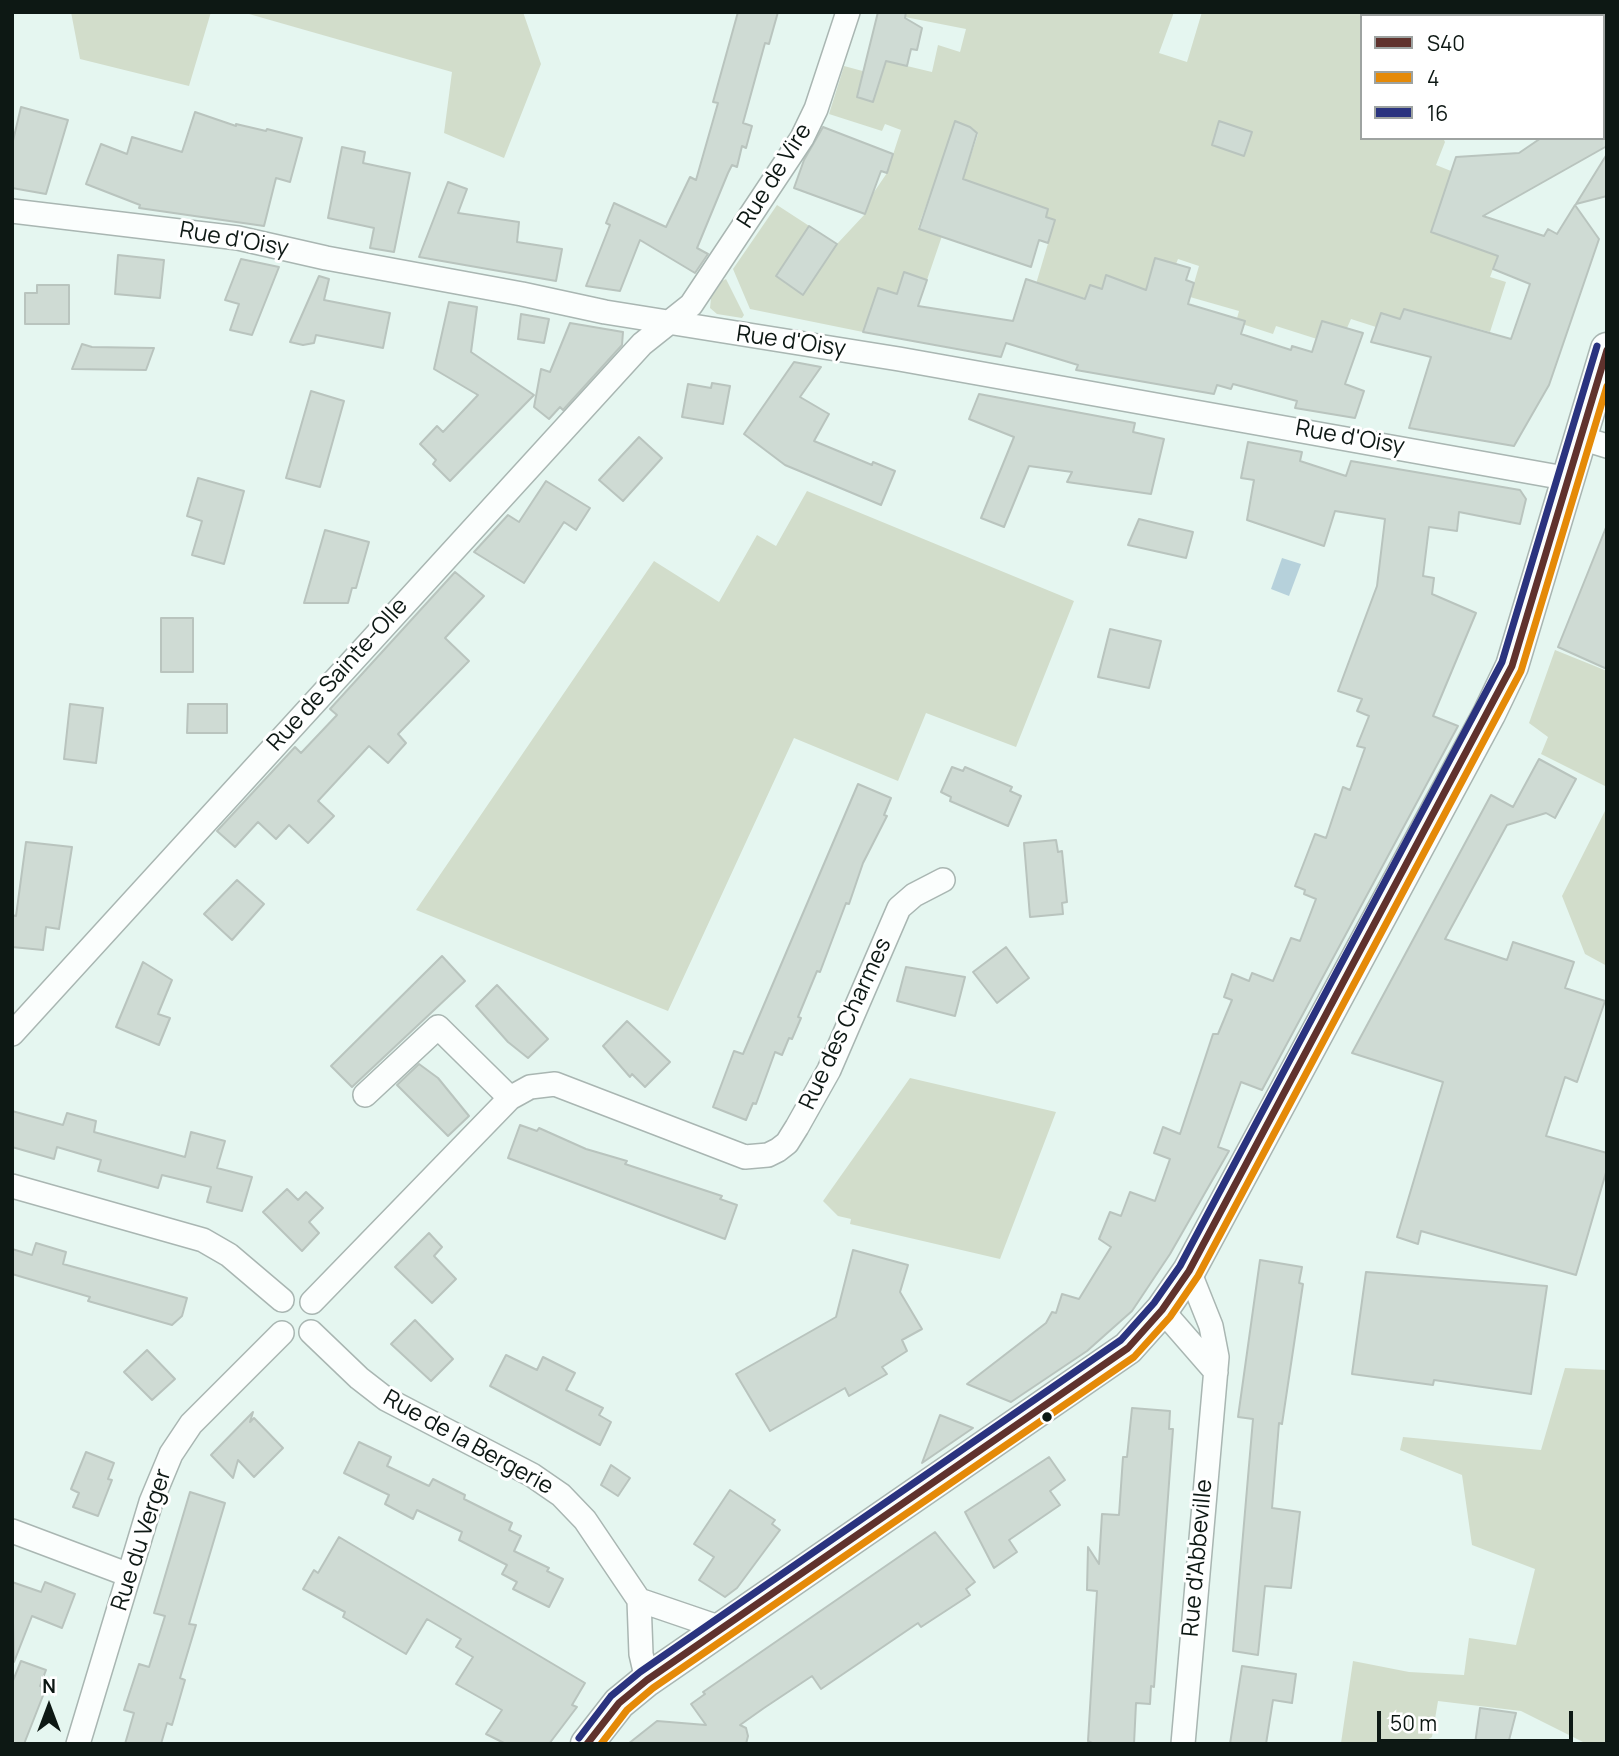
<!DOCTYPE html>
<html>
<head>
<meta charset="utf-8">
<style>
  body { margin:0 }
  #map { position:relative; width:1619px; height:1756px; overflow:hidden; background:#e5f6f0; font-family:Manrope,sans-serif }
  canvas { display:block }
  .frame { position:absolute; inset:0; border:14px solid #0d1814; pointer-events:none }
  .legend { position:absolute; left:1360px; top:14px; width:245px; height:126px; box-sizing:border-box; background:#fff; border:2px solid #9ea3a1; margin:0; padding:9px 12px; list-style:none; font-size:21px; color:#0d1814 }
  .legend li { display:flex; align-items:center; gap:14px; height:35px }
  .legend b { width:35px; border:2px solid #9ea3a1 }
  .north { position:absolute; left:14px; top:1672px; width:70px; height:70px; -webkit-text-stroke:5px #fff; paint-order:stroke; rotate:0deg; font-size:19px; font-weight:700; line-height:28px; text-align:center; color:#0d1814 }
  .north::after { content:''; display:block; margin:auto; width:24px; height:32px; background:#0d1814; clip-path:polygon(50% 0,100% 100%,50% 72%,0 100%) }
  .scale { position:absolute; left:1377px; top:1711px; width:196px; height:32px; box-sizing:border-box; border:4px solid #0d1814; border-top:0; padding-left:9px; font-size:21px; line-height:24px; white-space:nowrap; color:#0d1814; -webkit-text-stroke:5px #fff; paint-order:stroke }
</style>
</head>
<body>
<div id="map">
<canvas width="1619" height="1756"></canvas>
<div class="frame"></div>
<ul class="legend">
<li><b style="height:9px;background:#60322d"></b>S40</li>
<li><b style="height:9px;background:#e58a08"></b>4</li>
<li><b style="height:9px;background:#2a337f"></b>16</li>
</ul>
<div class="north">N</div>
<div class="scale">50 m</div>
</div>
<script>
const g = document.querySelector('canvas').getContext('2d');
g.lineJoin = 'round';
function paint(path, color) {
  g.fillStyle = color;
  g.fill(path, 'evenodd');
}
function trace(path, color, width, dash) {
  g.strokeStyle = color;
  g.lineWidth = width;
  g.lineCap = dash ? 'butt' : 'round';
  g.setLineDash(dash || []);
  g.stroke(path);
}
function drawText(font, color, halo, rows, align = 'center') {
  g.font = font + ' Manrope,sans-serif';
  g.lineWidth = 6;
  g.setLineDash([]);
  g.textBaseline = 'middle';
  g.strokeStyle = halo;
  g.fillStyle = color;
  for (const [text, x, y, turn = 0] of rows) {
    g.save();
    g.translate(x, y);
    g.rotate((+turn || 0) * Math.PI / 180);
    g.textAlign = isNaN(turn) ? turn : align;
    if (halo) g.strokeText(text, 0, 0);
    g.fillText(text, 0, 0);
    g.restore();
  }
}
const green = new Path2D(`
  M71 12H211L189 86 80 59Z
  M242 12H523L541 64 504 158 444 133 452 72Z
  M906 12H1174L1159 53 1187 62 1202 12H1392L1394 16H1362V138H1443L1445 142 1436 165 1451 171 1431 232 1498 256 1490 277 1506 282 1490 332 1404 309 1400 319 1381 313 1376 327 1351 319 1347 328 1322 321 1317 339 1276 326 1273 334 1236 322 1239 311 1190 297 1199 266 1178 259 1176 264 1156 258 1138 318 1102 289 1085 298 1062 291 1058 306 1033 294 1055 220 1046 217 1048 209 963 179 978 134 970 127 956 122 918 228 942 236 927 280 905 272 897 294 878 289 863 332 750 309 733 269 777 205 837 244 865 214 872 195 887 173 901 130 885 124 882 131 829 114 844 66 881 76 886 61 932 72 938 45 960 52 966 29 905 17Z
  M726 279 744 315 742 318 717 314 710 308 711 298 722 281Z
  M807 491 1074 601 1016 747 926 713 898 781 794 738 668 1011 416 910 654 561 719 602 757 535 776 546Z
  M1555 650 1607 671V787L1541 754 1548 737 1529 723Z
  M1607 807V966L1585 954 1562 896Z
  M910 1078 1056 1112 1000 1259 850 1224 851 1219 838 1216 823 1201Z
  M1565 1368 1607 1370V1744H1587L1521 1711 1438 1701 1432 1737 1419 1744 1341 1743 1353 1661 1409 1672 1464 1675 1469 1638 1516 1645 1535 1569 1472 1545 1462 1475 1400 1450 1403 1437 1541 1450Z`);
const water = new Path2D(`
  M1282 558 1301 564 1289 596 1271 589Z`);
const building = new Path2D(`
  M738 12H778L769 44 765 43 743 123 752 126 746 148 742 146 737 167 732 165 728 173 697 248 708 254 695 273 640 240 620 291 586 286 610 225 606 223 614 203 666 227 690 177 696 180 718 103 713 102Z
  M878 12H906L905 18 922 28 917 50 911 49 907 66 886 61 873 102 857 97Z
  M21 107 68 120 46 194 12 188V145Z
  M195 112 236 126V124L266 131 267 129 302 138 290 182 276 178 264 226 139 208 140 205 86 184 101 144 127 154 132 137 182 152Z
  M955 121 970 127 977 133 963 179 1048 209 1046 217 1055 220 1048 243 1039 240 1031 267 919 229Z
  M1219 121 1252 132 1244 156 1212 145Z
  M823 127 893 154 887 173 881 171 865 214 794 188 804 160Z
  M1541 138H1607V146L1483 216 1544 236 1548 229 1557 234 1575 205 1599 239 1549 385 1514 446 1409 428 1431 357 1371 342 1381 313 1400 319 1404 309 1511 339 1530 284 1493 269 1498 256 1431 232 1456 157 1519 153Z
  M342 147 365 152 363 163 410 173 394 252 370 248 374 228 328 218Z
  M1607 154V196L1576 204Z
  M448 182 467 189 458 213 519 222 517 242 562 249 556 281 419 257Z
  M809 226 837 244 803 295 776 276Z
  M118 255 164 260 160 298 115 294Z
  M1155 258 1190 268 1186 280 1194 283 1188 304 1245 321 1241 334 1291 350 1292 346 1312 352 1322 321 1363 333 1345 384 1364 391 1355 418 1295 408 1297 401 1233 384 1231 389 1217 385 1214 394 1076 370 1078 365 1006 343 1001 357 863 332 878 288 897 294 904 272 927 280 918 306 1013 321 1026 279 1085 299 1090 285 1102 289 1106 275 1146 290Z
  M241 259 279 267 252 335 230 330 239 304 225 300Z
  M319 276 329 279 324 300 390 313 383 348 316 335 314 343 303 345 290 342Z
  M37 285H69V324H25V293H37Z
  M449 302 477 307 471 352 534 395 450 481 433 464 436 460 420 444 437 426 443 432 478 395 434 369Z
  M521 314 549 319 544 343 518 339Z
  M570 323 623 332 622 345 563 410 560 407 549 419 534 407 541 369 550 372Z
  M82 344 92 347 154 348 146 370 72 369Z
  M794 362 821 367 800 397 829 414 814 441 872 465 873 462 895 471 881 505 785 465 744 434Z
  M712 383 730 386 723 424 682 417 688 384 711 388Z
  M311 391 344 401 320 487 286 478Z
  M979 394 1135 423 1133 432 1164 439 1151 494 1067 482 1072 472 1029 466 1004 527 981 518 1014 437 969 419Z
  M639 437 662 458 623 501 599 480Z
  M1248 442 1302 452 1300 461 1346 476 1351 461 1520 490 1526 499 1520 524 1459 512 1457 531 1429 527 1423 576 1434 578 1432 594 1476 613 1433 716 1458 726 1262 1090 1241 1082 1218 1147 1229 1151 1170 1254 1132 1311 1087 1351 1011 1402 967 1384 1046 1323 1052 1312 1056 1313 1062 1294 1079 1299 1111 1247 1099 1239 1110 1212 1121 1216 1130 1192 1155 1201 1170 1159 1154 1153 1163 1127 1180 1134 1213 1034H1218L1232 1000 1224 997 1232 974 1249 981 1252 973 1273 981 1291 938 1300 941 1316 899 1304 894 1305 890 1295 886 1315 834 1326 838 1343 787 1350 790 1365 748 1357 746 1369 716 1357 711 1362 699 1338 691 1377 586 1385 519 1335 511 1324 546 1247 520 1254 480 1241 478Z
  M198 478 244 491 224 564 192 555 202 521 187 516Z
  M546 481 590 508 576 530 564 522 524 583 474 552 508 515 519 522Z
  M1139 519 1193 532 1186 558 1128 545Z
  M1607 525V669L1558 647Z
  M325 530 369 542 356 588H352L348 603H304Z
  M455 572 484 596 445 638 469 661 398 734 406 743 388 763 369 746 318 801 334 816 308 843 289 825 276 839 258 822 235 847 217 831 295 747 301 753 337 715 330 709Z
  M161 618H193V672H161Z
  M1110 629 1161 641 1149 688 1098 677Z
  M70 704 103 708 96 763 64 759Z
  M188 704H227V733H187Z
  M1539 759 1576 779 1555 818 1546 813 1507 825 1445 939 1507 960 1513 942 1574 962 1565 988 1605 1001 1577 1082 1565 1077 1546 1136 1607 1153V1169L1576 1275 1421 1231 1418 1244 1397 1237 1443 1082 1352 1053 1491 795 1513 807Z
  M952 767 963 771 965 767 1012 787 1010 791 1021 796 1008 826 950 801 951 797 941 792Z
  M858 784 891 798 884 815 887 816 863 863 849 904 846 903 820 972 817 971 798 1017 801 1018 792 1039 789 1038 782 1055 775 1052 756 1104 753 1103 746 1120 713 1107 734 1051 743 1054Z
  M1056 840 1058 852 1062 851 1067 902 1062 903 1063 914 1030 917 1024 843Z
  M26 842 72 847 59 929 46 927 43 950 12 947V915L16 916Z
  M237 880 264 904 232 940 204 914Z
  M1006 947 1029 978 997 1003 973 972Z
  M442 956 465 981 352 1087 331 1066Z
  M143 962 172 980 158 1014 170 1018 159 1045 116 1027Z
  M906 967 965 977 955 1016 897 1001Z
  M497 985 548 1039 528 1058 508 1042 476 1006Z
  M627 1021 670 1062 645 1087 632 1074 630 1077 603 1046Z
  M419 1064 438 1078 469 1116 448 1136 397 1085Z
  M12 1111 63 1125 67 1113 96 1121 94 1132 185 1157 191 1132 225 1141 217 1168 252 1177 242 1211 207 1202 211 1187 162 1175 158 1188 98 1171 101 1160 57 1147 54 1159 12 1147Z
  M520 1125 537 1131 539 1128 586 1149 627 1161 625 1164 722 1196 720 1199 737 1205 725 1239 508 1158Z
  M287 1189 298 1200 306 1192 323 1208 309 1222 319 1233 302 1251 263 1212Z
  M429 1233 442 1247 434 1256 456 1279 432 1303 395 1267Z
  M36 1243 66 1252 63 1264 187 1298 182 1316 172 1325 88 1301 90 1297 12 1274V1249L32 1255Z
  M853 1250 908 1265 900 1292 922 1329 902 1340 907 1351 882 1367 887 1374 849 1396 845 1388 770 1431 736 1374 836 1317Z
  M1260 1260 1302 1267 1299 1283 1303 1284 1282 1424 1279 1423 1272 1508 1300 1512 1291 1588 1265 1586 1258 1655 1233 1651 1253 1419 1238 1417Z
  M1366 1272 1547 1286 1531 1394 1434 1380 1433 1385 1352 1374Z
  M415 1320 453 1359 431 1381 391 1344Z
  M147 1350 175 1379 152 1400 124 1372Z
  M506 1355 537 1370 543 1357 575 1373 566 1390 603 1408 599 1415 611 1422 600 1445 490 1386Z
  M1132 1408 1170 1411 1169 1429H1173L1154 1687 1151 1686 1150 1704 1136 1703 1134 1744H1094L1088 1741 1097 1591 1087 1590 1088 1547 1099 1564 1102 1514 1119 1515 1123 1457H1127Z
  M253 1412 250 1422 254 1418 283 1448 254 1477 238 1460 233 1478 211 1455Z
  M940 1415 973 1428 922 1463Z
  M359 1442 391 1457 387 1466 429 1486 433 1479 465 1495 464 1499 512 1523 509 1530 521 1536 514 1551 549 1568 547 1571 563 1579 549 1607 513 1589 517 1582 502 1574 507 1565 459 1540 462 1532 417 1510 413 1519 385 1504 389 1495 344 1473Z
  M86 1452 114 1463 108 1479 112 1480 98 1516 73 1507 79 1493 71 1489Z
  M1049 1457 1065 1480 1050 1491 1060 1505 1009 1540 1017 1552 994 1568 965 1512Z
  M611 1465 630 1478 618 1496 601 1485Z
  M730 1490 775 1520 772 1524 780 1530 737 1588 725 1597 699 1580 714 1557 694 1544Z
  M190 1492 225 1503 189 1624 196 1625 180 1678 185 1680 172 1725 167 1723 161 1744H125L134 1713 124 1710 139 1664 149 1667 165 1616 154 1613Z
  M935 1532 975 1582 966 1589 970 1595 921 1627 918 1623 821 1689 812 1676 764 1708 740 1725 746 1728 748 1736 746 1744H628L657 1721 706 1725 691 1704 705 1694 703 1692Z
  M339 1537 585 1683 572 1705 577 1707 549 1744H506L486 1734 502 1710 456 1684 473 1657 456 1647 461 1639 427 1619 406 1654 343 1617 345 1612 303 1589 314 1570 318 1573Z
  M12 1582 41 1592 45 1582 75 1594 62 1628 32 1616 14 1662Z
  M21 1661 46 1670 40 1686 46 1688 24 1744H12V1683Z
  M1242 1666 1296 1674 1292 1703 1273 1700 1266 1744H1230Z
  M1480 1708 1516 1713 1508 1744H1475Z`);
const minor = new Path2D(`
  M12 211 238 238 326 258 522 294 605 312 899 359 1570 479
  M1581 438 1607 446
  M12 1034 642 344 691 305 802 138 816 109 848 12
  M365 1095 438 1027 510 1098
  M12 1186 203 1240 229 1255 282 1300
  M312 1302 510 1098 530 1087 555 1084 745 1157 768 1155 778 1150 787 1143 797 1127 829 1070 899 908 914 895 943 880
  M1162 1310 1216 1372
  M311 1332 359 1378 386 1399 532 1475 561 1495 585 1520 639 1600 721 1628
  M12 1531 129 1575
  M639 1600 641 1654 647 1680
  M78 1744 151 1502 171 1454 191 1424 282 1333
  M1183 1744 1217 1357 1211 1326 1189 1271`);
const secondary = new Path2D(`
  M587 1744 619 1703 647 1680 1128 1348 1162 1310 1189 1271 1489 714 1512 666 1607 349`);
const bus1 = new Path2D(`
  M587 1744 619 1703 647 1680 1128 1348 1162 1310 1189 1271 1512 666 1607 350`);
const bus2 = new Path2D(`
  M601 1744 627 1710 653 1688 1134 1357 1170 1317 1198 1276 1521 671 1607 386`);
const bus3 = new Path2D(`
  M579 1738 611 1696 640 1672 1121 1340 1154 1303 1180 1266 1502 662 1597 346`);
const markers = [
  [1047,1417,6,"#0d1814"]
];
const streetNames = [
  ["Rue de Vire",775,176,-58],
  ["Rue d'Oisy",234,240,10],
  ["Rue d'Oisy",791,342,8],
  ["Rue d'Oisy",1350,438,10],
  ["Rue de Sainte-Olle",338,675,-48],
  ["Rue des Charmes",846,1024,-65],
  ["Rue de la Bergerie",468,1443,29],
  ["Rue du Verger",142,1540,-72],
  ["Rue d'Abbeville",1198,1558,-85]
];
paint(green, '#d2ddcb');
paint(water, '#b6d1db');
paint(building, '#cfdbd4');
trace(building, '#b9c4be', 2);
trace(minor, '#a9b6b2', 26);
trace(secondary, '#a9b6b2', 35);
trace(minor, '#fbfefd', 23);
trace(secondary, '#fbfefd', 32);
trace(bus1, '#60322d', 7);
trace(bus2, '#e58a08', 7);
trace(bus3, '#2a337f', 7);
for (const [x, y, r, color] of markers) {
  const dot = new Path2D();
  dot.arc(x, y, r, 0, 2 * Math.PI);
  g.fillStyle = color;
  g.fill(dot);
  trace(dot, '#fff', 2.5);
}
drawText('23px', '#0d1814', '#fff', streetNames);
</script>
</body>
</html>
